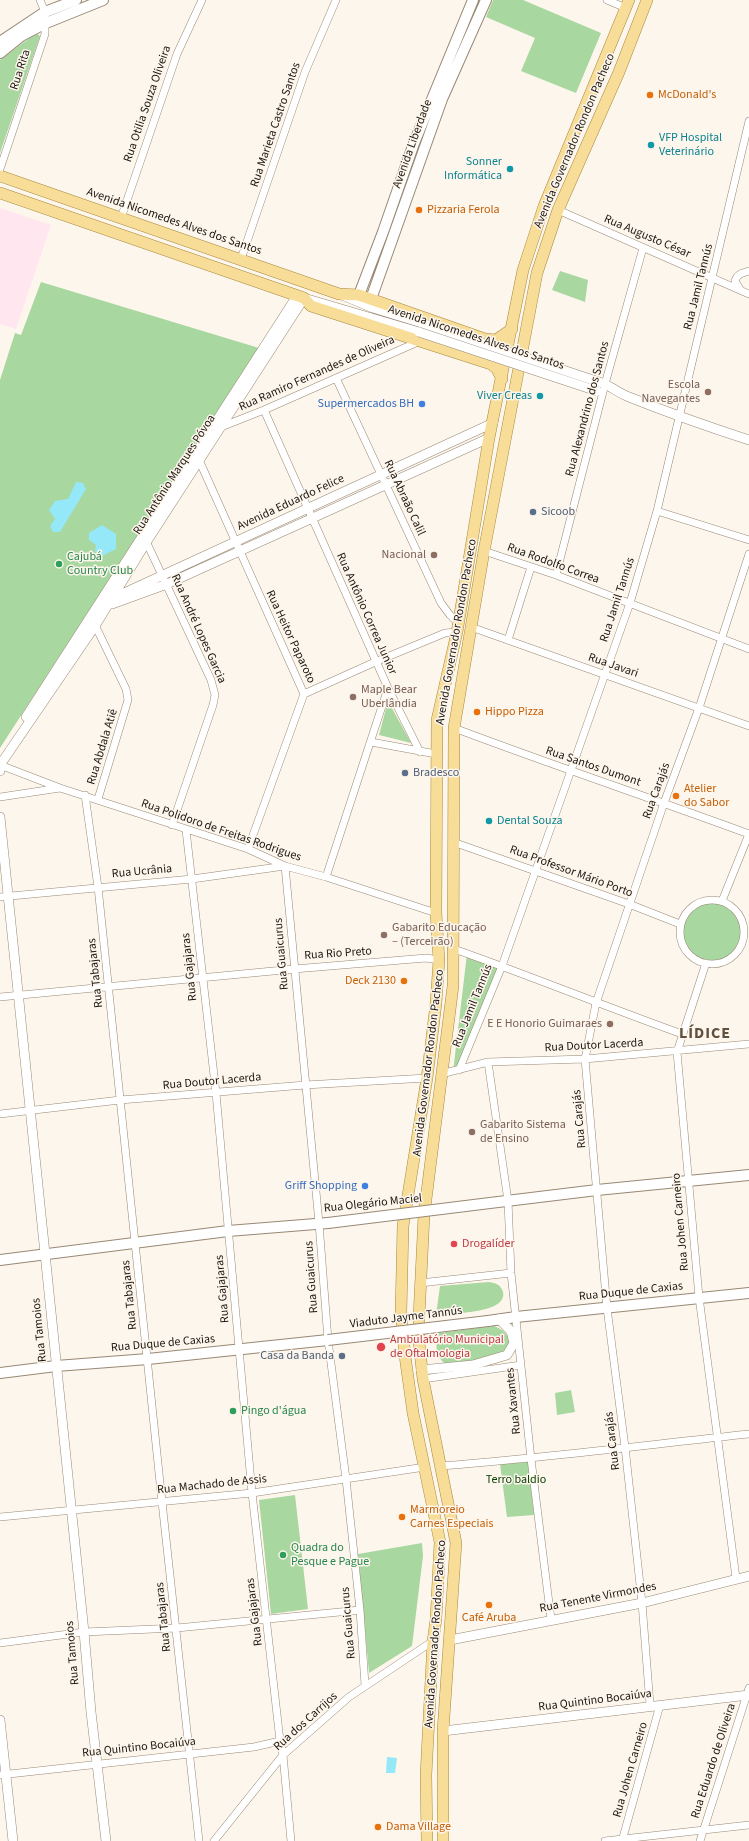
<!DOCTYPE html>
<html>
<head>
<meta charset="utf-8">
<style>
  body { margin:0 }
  canvas { display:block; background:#fdf6ed }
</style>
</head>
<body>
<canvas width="749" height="1841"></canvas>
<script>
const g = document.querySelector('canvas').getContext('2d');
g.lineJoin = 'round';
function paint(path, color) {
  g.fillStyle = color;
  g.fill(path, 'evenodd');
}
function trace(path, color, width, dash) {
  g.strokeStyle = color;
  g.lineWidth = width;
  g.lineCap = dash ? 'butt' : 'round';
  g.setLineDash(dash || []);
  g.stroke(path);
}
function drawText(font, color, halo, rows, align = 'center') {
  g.font = font + ' "Source Sans 3",sans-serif';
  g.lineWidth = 3;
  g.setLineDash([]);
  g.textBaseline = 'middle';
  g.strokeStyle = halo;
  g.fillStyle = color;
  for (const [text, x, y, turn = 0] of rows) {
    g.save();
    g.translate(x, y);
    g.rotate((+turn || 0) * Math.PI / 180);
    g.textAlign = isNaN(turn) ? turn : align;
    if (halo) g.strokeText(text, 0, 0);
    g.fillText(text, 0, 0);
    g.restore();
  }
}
const commercial = new Path2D(`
  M0 208 51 225 16 329 0 324Z`);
const green = new Path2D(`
  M493 0H523L601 33 576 93 521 71 535 38 486 17Z
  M36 33 40 36 0 153V60Z
  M560 271 588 280 585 302 552 290Z
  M41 282 259 348 0 748V380L15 333 21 335Z
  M388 701 411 743 379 735Z
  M681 932a31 31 0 1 1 62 0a31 31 0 1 1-62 0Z
  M467 954 502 966 459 1070 453 1072Z
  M489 1282C496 1283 501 1285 503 1292 508 1314 450 1313 436 1315L440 1286Z
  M494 1326C504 1330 508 1334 511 1345L506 1353 492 1359 445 1364C435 1355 435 1346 439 1333Z
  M571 1390 575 1412 557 1415 555 1393Z
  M528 1462 534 1515 507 1517 500 1464Z
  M295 1495 308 1609 271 1614 259 1500Z
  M422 1543 423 1556 412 1646 369 1673 358 1554Z`);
const water = new Path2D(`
  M76 482 83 483 86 489 60 532H53L50 526 55 519 49 510 55 501 68 499Z
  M102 525 116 534V549L102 556 95 552 96 545 89 540V533Z
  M387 1757 397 1758 395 1773H386Z`);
const minor = new Path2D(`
  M607 0 626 8
  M0 169 45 34V12L40 0
  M558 210 749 294
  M121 218 177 54 202 0
  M241 259 305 72 336 0
  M740 289 735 281C737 274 742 273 749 271
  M336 378 441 603 450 615 458 623
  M264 410 388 688 326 877
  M221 427 264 410 420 341
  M199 460 304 694 248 849
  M657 511 749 540
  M145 539 211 680 215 695 213 705 172 825
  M484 551 556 575 749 649
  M556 575 605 384 643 248
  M94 623 126 689 128 700 98 799
  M471 627 749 726
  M508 640 531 567
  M388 688 420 752
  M304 694 375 662 445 633 457 632
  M454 728C552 765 651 798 749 834
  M371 742 436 754
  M0 765 60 788 248 849 285 866 326 877 436 913
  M85 795 98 887 162 1502 199 1841
  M0 797 60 788
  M186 830 216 1093 252 1493 280 1741 283 1755 291 1841
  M453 842 629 904 680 924
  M0 897 192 879 285 866 319 1223 328 1340 346 1479 360 1610 365 1685
  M680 932a32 32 0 1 1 64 0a32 32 0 1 1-64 0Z
  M722 901 749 834
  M454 949C531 976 606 1007 682 1034
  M706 963 677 1052 699 1297 736 1578
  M0 997 294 969 426 958 439 960
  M488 1062 508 1201 511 1273 531 1459 551 1619
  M459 1070 502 966 630 603 657 511 749 121
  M441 1074 488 1062 585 1059 749 1044
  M0 1114 120 1100 305 1085 427 1078
  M420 1283 511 1273
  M423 1379 521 1365
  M441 1466C544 1458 646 1445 749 1434
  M0 1517 252 1493 425 1467
  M0 1643 84 1632 177 1628 360 1610
  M650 1705 642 1603 625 1447 607 1308 585 1059 596 1003 664 803 699 708 749 554
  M0 1775 254 1747 280 1741
  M214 1841 283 1755 349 1697 433 1641
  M605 1841 749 1825
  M622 1841 660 1705
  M700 1841 749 1688`);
const tertiary = new Path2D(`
  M342 295 373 308 422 323
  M599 382C610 385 618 393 629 397 669 413 709 427 749 440
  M111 599 493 423
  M112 604 167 584 489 438
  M26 717 297 296
  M0 771V765L95 626 147 541 304 298 419 332
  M0 817 84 1632 91 1712 106 1841
  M421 1370 473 1365 507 1355 514 1343 511 1331 499 1319
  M450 1640 642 1603 749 1576
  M0 1720 13 1841
  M443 1731 749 1695`);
const secondary = new Path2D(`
  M0 42 45 12 76 0
  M0 53 21 36 46 23 103 0
  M359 295 383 232 414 143 473 0
  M371 299 442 99 486 0
  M498 1202 597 1190 749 1175
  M0 1260 228 1231 328 1223
  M488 1321 516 1317 749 1293
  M0 1373 56 1366 148 1359 328 1340`);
const primary = new Path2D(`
  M0 176 339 294 359 295 485 339 496 340 512 329
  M0 193 304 298 311 306 491 364 497 369 502 379
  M427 1841 426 1775 433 1641 436 1619 440 1542 413 1413 405 1356 401 1312 403 1226 427 1078 436 1003 439 960 436 913 437 720 457 632 489 438 523 270 544 206 629 0
  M443 1841V1731L456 1543 423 1379 419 1342V1317L424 1215 453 986 454 728 484 551 537 273 558 210 619 72 647 0`);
const tertiaryBridge = new Path2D(`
  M422 323 599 382
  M419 332 597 391`);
const secondaryBridge = new Path2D(`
  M328 1223 498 1202
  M328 1340 488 1321`);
const markers = [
  [650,95,4,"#e8710a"],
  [651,145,4,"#0f9aa8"],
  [510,169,4,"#0f9aa8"],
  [419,210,4,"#e8710a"],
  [708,392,4,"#8d6e63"],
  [540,396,4,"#0f9aa8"],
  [422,404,4,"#3f7fe0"],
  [533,512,4,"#5c6f8a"],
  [434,555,4,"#8d6e63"],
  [59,564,4,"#2e9e5b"],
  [353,697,4,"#8d6e63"],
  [477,712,4,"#e8710a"],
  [405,773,4,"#5c6f8a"],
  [676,796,4,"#e8710a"],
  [489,821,4,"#0f9aa8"],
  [384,935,4,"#8d6e63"],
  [404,981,4,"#e8710a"],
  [610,1024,4,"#8d6e63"],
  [472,1132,4,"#8d6e63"],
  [365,1186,4,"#3f7fe0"],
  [454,1244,4,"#e0444e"],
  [381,1347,5,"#e0444e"],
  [342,1356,4,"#5c6f8a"],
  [233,1411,4,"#2e9e5b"],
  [402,1517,4,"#e8710a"],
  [283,1555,4,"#2e9e5b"],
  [489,1605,4,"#e8710a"],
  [378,1827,4,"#e8710a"]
];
const streetNames = [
  ["Rua Rita",21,70,-72],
  ["Rua Otilia Souza Oliveira",148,104,-71],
  ["Rua Marieta Castro Santos",276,125,-71],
  ["Avenida Governador Rondon Pacheco",575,141,-67],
  ["Avenida Liberdade",413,144,-70],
  ["Avenida Nicomedes Alves dos Santos",174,222,19],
  ["Rua Augusto César",647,237,23],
  ["Rua Jamil Tannús",699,287,-76],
  ["Avenida Nicomedes Alves dos Santos",476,338,18],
  ["Rua Ramiro Fernandes de Oliveira",317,374,-24],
  ["Rua Alexandrino dos Santos",588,409,-75],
  ["Rua Antônio Marques Póvoa",175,475,-57],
  ["Rua Abraão Calil",404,498,65],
  ["Avenida Eduardo Felice",291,503,-25],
  ["Rua Rodolfo Correa",553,564,20],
  ["Rua Jamil Tannús",618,600,-72],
  ["Rua Antônio Correa Junior",366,614,66],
  ["Rua André Lopes Garcia",198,629,66],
  ["Avenida Governador Rondon Pacheco",457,632,-80],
  ["Rua Heitor Paparoto",290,637,65],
  ["Rua Javari",613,666,19],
  ["Rua Abdala Atiê",103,747,-73],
  ["Rua Santos Dumont",593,767,19],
  ["Rua Carajás",657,791,-70],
  ["Rua Polidoro de Freitas Rodrigues",221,831,19],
  ["Rua Ucrânia",142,872,-5],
  ["Rua Professor Mário Porto",571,872,20],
  ["Rua Guaicurus",282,954,-95],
  ["Rua Rio Preto",338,954,-4],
  ["Rua Gajajaras",190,967,-96],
  ["Rua Tabajaras",96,973,-96],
  ["Rua Jamil Tannús",473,1006,-68],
  ["Rua Doutor Lacerda",594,1046,-3],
  ["Avenida Governador Rondon Pacheco",429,1063,-83],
  ["Rua Doutor Lacerda",212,1082,-5],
  ["Rua Carajás",580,1119,-95],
  ["Rua Olegário Maciel",373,1204,-6],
  ["Rua Johen Carneiro",681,1222,-95],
  ["Rua Guaicurus",312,1277,-94],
  ["Rua Gajajaras",223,1289,-95],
  ["Rua Duque de Caxias",631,1292,-6],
  ["Rua Tabajaras",130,1295,-96],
  ["Viaduto Jayme Tannús",406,1318,-7],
  ["Rua Tamoios",40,1330,-96],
  ["Rua Duque de Caxias",163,1344,-5],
  ["Rua Xavantes",514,1401,-96],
  ["Rua Carajás",613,1441,-97],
  ["Rua Machado de Assis",212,1485,-6],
  ["Rua Tenente Virmondes",598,1598,-11],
  ["Rua Gajajaras",255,1612,-97],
  ["Rua Tabajaras",164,1617,-96],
  ["Rua Guaicurus",349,1623,-95],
  ["Avenida Governador Rondon Pacheco",436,1634,-86],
  ["Rua Tamoios",73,1653,-95],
  ["Rua Quintino Bocaiúva",595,1701,-7],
  ["Rua dos Carrijos",306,1722,-42],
  ["Rua Quintino Bocaiúva",139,1748,-6],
  ["Rua Eduardo de Oliveira",714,1761,-72],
  ["Rua Johen Carneiro",631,1770,-74]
];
const foodNames = [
  ["McDonald's",658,95],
  ["Pizzaria Ferola",427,210],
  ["Hippo Pizza",485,712],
  ["Atelier",684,789],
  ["do Sabor",684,803],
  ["Deck 2130",396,981,"right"],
  ["Marmoreio",410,1510],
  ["Carnes Especiais",410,1524],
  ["Café Aruba",489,1618,"center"],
  ["Dama Village",386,1827]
];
const cultureNames = [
  ["VFP Hospital",659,138],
  ["Veterinário",659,152],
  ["Sonner",502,162,"right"],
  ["Informática",502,176,"right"],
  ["Viver Creas",532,396,"right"],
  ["Dental Souza",497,821]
];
const educationNames = [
  ["Escola",700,385],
  ["Navegantes",700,399],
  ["Nacional",426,555],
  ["Maple Bear",361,690,"left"],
  ["Uberlândia",361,704,"left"],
  ["Gabarito Educação",392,928,"left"],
  ["– (Terceirão)",392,942,"left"],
  ["E E Honorio Guimaraes",602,1024],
  ["Gabarito Sistema",480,1125,"left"],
  ["de Ensino",480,1139,"left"]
];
const shopNames = [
  ["Supermercados BH",414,404],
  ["Griff Shopping",357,1186]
];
const serviceNames = [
  ["Sicoob",541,512],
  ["Bradesco",413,773],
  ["Casa da Banda",334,1356,"right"]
];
const leisureNames = [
  ["Cajubá",67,557],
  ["Country Club",67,571],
  ["Pingo d'água",241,1411],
  ["Quadra do",291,1548],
  ["Pesque e Pague",291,1562]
];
const healthNames = [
  ["Drogalíder",462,1244],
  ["Ambulatório Municipal",390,1340],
  ["de Oftalmologia",390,1354]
];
const parkNames = [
  ["Terro baldio",516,1480]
];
const districtNames = [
  ["LÍDICE",705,1034]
];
paint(commercial, '#ffe6ef');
paint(green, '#a9d7a0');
paint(water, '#95e8f8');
trace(minor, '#998874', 8);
trace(tertiary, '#998874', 10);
trace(secondary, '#998874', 12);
trace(primary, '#a7883b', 12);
trace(minor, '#fff', 7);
trace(tertiary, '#fff', 9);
trace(secondary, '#fff', 10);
trace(primary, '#f7dd98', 11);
trace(tertiaryBridge, '#998874', 10, []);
trace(secondaryBridge, '#998874', 12, []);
trace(tertiaryBridge, '#fff', 9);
trace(secondaryBridge, '#fff', 10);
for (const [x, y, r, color] of markers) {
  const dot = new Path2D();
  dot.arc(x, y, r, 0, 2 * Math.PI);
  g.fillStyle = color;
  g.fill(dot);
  trace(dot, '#fdf6ed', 1.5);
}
drawText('12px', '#1c150e', '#fdf6ed', streetNames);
drawText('12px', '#c56008', '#fdf6ed', foodNames, 'left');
drawText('12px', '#0d838f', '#fdf6ed', cultureNames, 'left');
drawText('12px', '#785e54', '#fdf6ed', educationNames, 'right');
drawText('12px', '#366cbe', '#fdf6ed', shopNames, 'right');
drawText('12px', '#4e5e75', '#fdf6ed', serviceNames, 'left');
drawText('12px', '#27864d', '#fdf6ed', leisureNames, 'left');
drawText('12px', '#be3a42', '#fdf6ed', healthNames, 'left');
drawText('12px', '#094100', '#fdf6ed', parkNames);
g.letterSpacing = '1px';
drawText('bold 16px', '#60503d', '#fdf6ed', districtNames);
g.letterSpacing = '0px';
</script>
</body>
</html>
